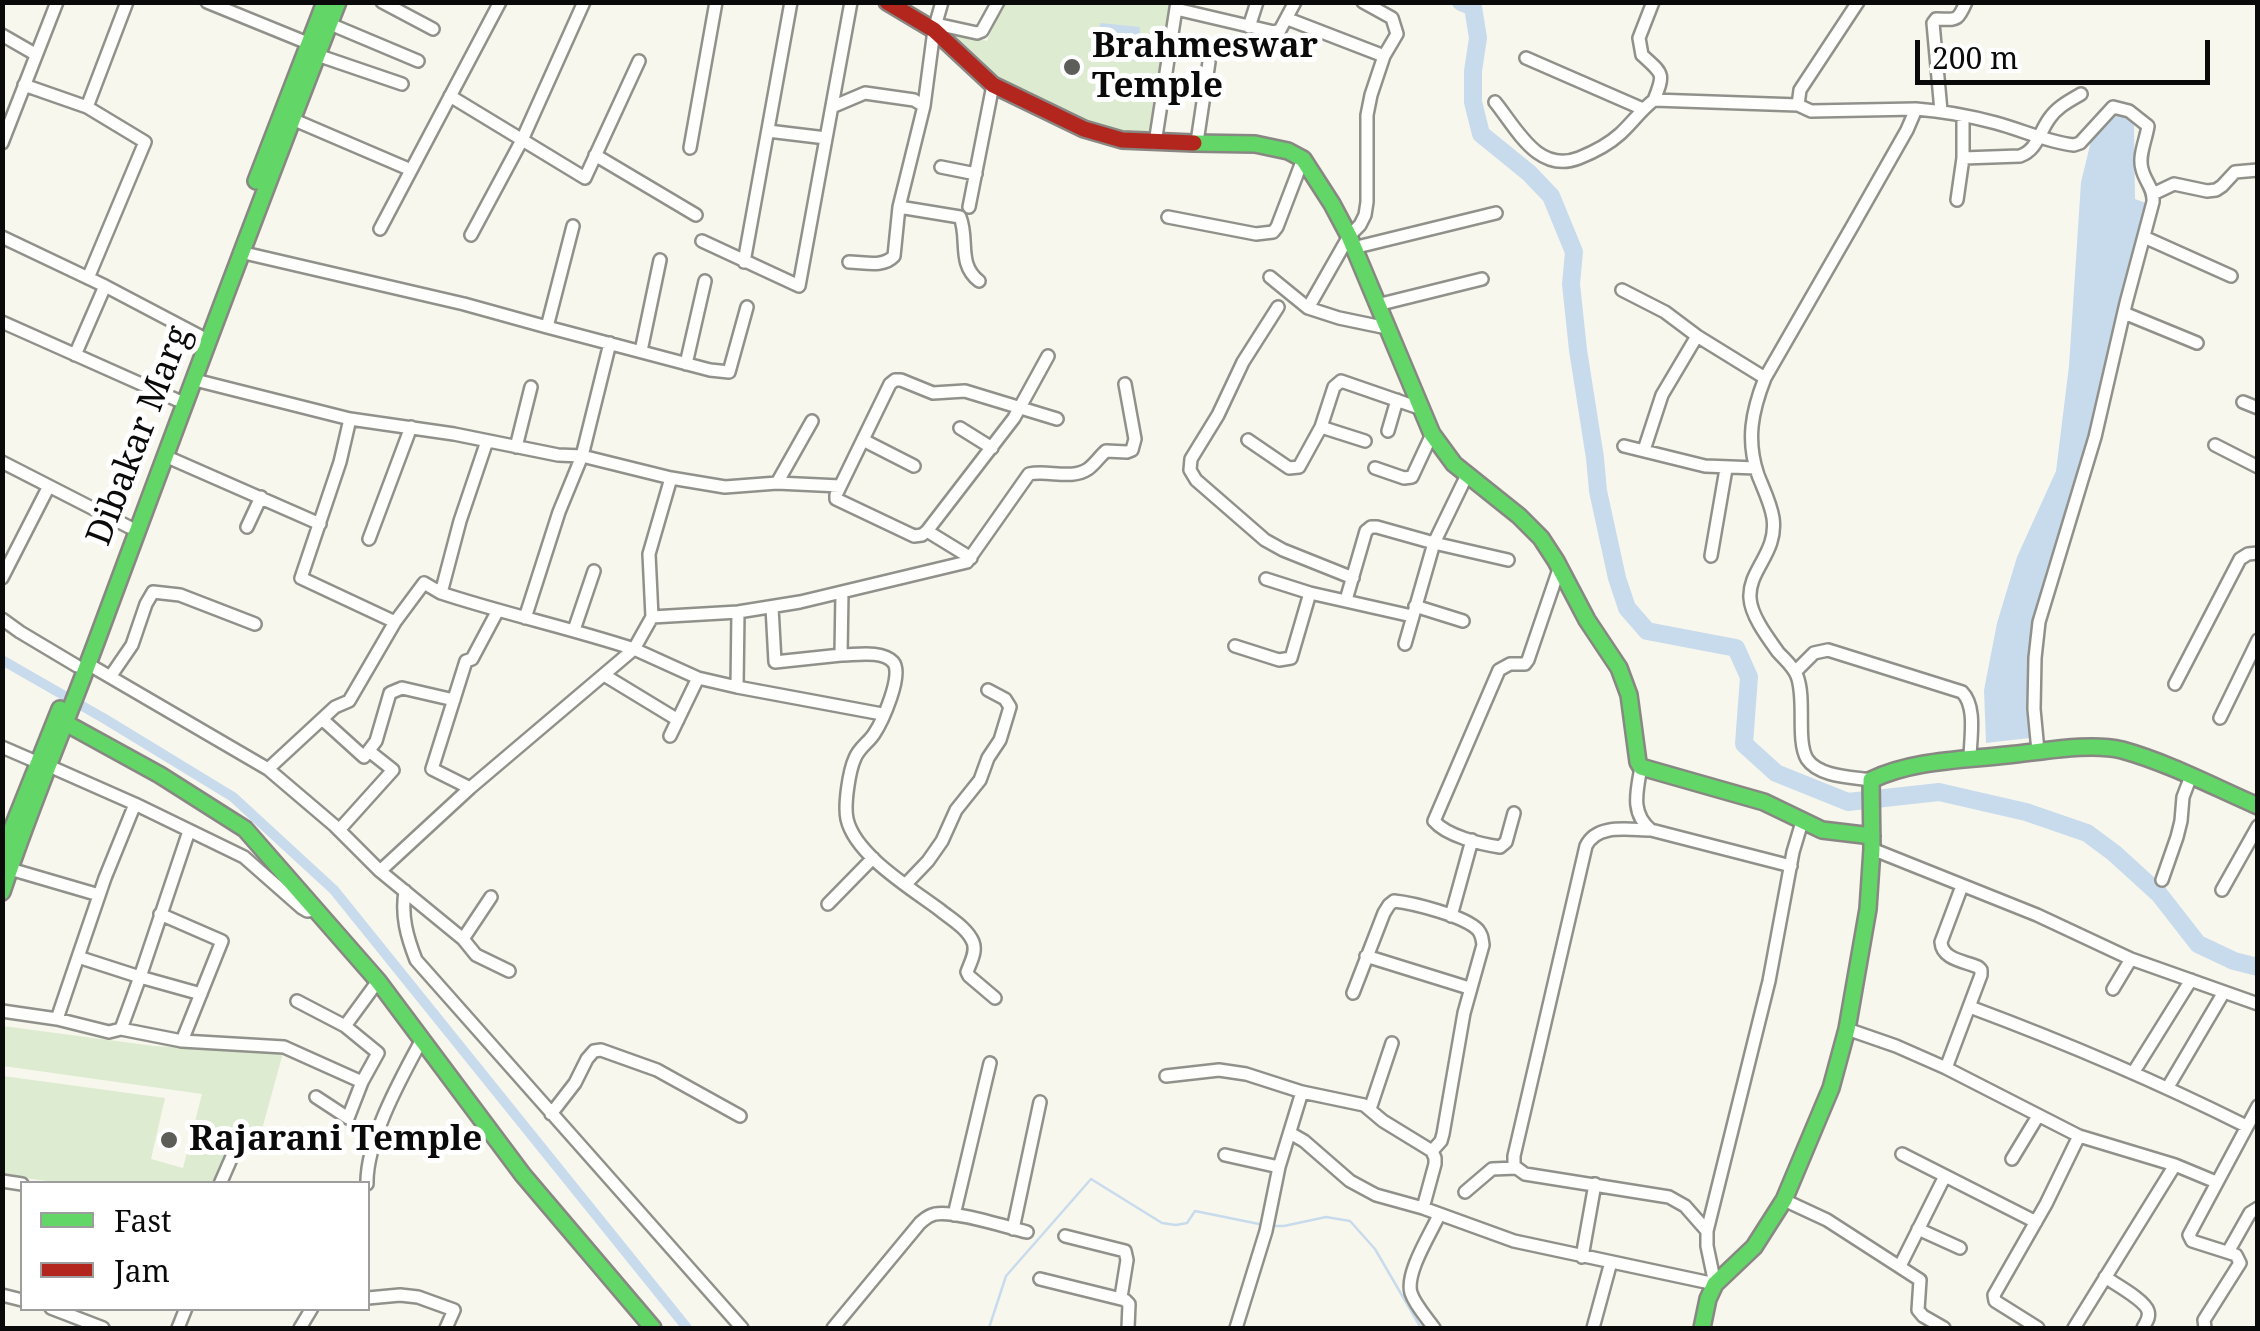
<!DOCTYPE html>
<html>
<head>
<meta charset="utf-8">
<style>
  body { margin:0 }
  #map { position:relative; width:2260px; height:1331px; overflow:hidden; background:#f8f7ed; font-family:"Noto Serif",serif }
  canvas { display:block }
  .frame { position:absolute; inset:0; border:5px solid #0a0a0a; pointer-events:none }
  .legend { position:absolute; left:20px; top:1181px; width:350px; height:130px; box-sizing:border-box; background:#fff; border:2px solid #9d9d9d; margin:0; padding:12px 18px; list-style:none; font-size:30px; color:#0a0a0a }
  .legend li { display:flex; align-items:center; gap:20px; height:50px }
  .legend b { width:50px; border:2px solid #9d9d9d }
  .scale { position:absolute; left:1915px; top:40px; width:295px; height:45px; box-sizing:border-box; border:5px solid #0a0a0a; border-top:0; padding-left:12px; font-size:30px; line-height:35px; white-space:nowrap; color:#0a0a0a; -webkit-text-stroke:8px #fff; paint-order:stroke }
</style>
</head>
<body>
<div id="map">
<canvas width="2260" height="1331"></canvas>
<div class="frame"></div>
<ul class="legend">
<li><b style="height:12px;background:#63d668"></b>Fast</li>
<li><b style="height:12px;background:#b3261e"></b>Jam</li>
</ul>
<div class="scale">200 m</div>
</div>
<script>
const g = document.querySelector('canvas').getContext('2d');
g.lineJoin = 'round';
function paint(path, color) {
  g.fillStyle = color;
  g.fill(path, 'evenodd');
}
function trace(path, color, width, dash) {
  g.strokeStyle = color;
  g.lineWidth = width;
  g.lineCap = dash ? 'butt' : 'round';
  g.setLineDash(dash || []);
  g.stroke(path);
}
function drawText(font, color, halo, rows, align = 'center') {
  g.font = font + ' "Noto Serif",serif';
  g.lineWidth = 10;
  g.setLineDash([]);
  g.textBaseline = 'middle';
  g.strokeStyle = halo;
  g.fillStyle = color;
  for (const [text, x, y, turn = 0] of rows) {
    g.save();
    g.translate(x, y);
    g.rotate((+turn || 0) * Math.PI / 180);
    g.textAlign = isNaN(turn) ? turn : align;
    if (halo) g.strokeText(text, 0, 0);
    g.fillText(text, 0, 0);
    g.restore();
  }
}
const green = new Path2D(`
  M1003 3H1172L1150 139 1098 130 997 81 952 36 953 30 987 41Z
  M3 1026 154 1046 283 1053 261 1133 241 1123 215 1184H69L3 1175V1076L165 1098 151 1159 183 1168 202 1094 3 1066Z`);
const water = new Path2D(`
  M1100 23 1140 27 1137 61 1097 57Z
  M2117 110 2134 125 2135 199 2146 203 2117 334 2075 491 2034 623 2030 738 1986 743 1984 690 1997 623 2017 557 2056 471 2069 366 2081 182 2092 137Z`);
const stream = new Path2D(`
  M1272 1226H1284L1326 1217 1350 1221 1375 1249 1421 1328
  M989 1328 1006 1276 1091 1179 1162 1223 1176 1225 1187 1223 1195 1211 1264 1225`);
const canal = new Path2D(`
  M2 660 105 719 233 797 334 890 687 1328`);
const river = new Path2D(`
  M1461 2 1473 7 1478 38 1473 71V102L1481 134 1529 173 1551 196 1574 252 1571 284 1578 350 1595 458 1598 491 1617 578 1627 608 1647 631 1736 648 1749 677 1744 744 1776 773 1848 802 1939 792 2026 812 2087 833 2114 853 2159 894 2198 944 2234 961 2258 967`);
const street = new Path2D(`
  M207 2 315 46
  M382 2 433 29
  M1653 2 1639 38 1642 55C1663 74 1665 73 1654 100
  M1858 2 1800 90 1798 105 1811 111 1916 109 1907 130 1853 225 1765 378C1752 411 1746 440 1758 475 1763 488 1771 504 1773 518 1778 553 1748 570 1750 598 1751 616 1768 638 1778 652 1785 660 1793 666 1797 676 1806 699 1796 740 1807 759 1819 777 1852 777 1871 780
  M1176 9 1274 32 1280 30 1295 2
  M1288 19 1384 56
  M330 24 418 61
  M936 24 977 33 982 31 998 2
  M1249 27 1257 2
  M2 35 35 54
  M317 55 402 84
  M1526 58 1643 109
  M24 85 87 107 127 2
  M450 96 585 178 639 61
  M1495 102C1517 129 1538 174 1579 158 1594 152 1609 144 1620 134 1632 123 1641 110 1654 100L1798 105
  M87 107 145 142 88 278
  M832 107 865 93 914 100 924 106 934 30 942 2
  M1916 109C1943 111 1970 116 1996 123 2022 130 2047 142 2074 145L2080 143 2113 107 2129 111 2148 126C2146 140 2138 156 2142 169 2145 182 2154 188 2153 202L2126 303 2095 437 2039 622 2035 658 2034 709 2038 751
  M1941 111 1933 23 1936 19C1956 19 1957 23 1966 2
  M292 119 411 170
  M768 131 826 138
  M1197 142 1209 62
  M2 143 57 2
  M1155 143 1177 2
  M690 148 716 2
  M595 155 696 215
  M1963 158 2020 156C2037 150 2039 133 2049 119 2057 107 2069 101 2081 94
  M941 167 976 174
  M2153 194 2174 184 2207 191 2216 190 2222 186 2235 172 2258 170
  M1957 200 1963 158V116
  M899 207 960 217C969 239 957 264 979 281
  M969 207 993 85
  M1168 217 1256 234 1273 232 1277 227 1303 159
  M380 229 500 2
  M471 235 522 140 584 2
  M2 237 105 286 200 336
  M2144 237 2231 276
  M702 241 799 286 851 2
  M1353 248 1496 213
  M240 252 464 304 547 327 573 226
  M744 262 791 2
  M849 262C864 262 883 268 894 256L899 207 924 106
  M1270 277 1308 308 1339 318 1387 328
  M1622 290 1665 312 1697 336 1765 378
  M1377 305 1482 279
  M1278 307 1243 362 1218 415 1191 459 1190 470 1196 480 1265 540 1283 550 1353 578
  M1308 308 1349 236 1360 225 1365 215 1367 202V115L1371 95 1384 56 1397 34 1392 18 1363 2
  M2124 313 2197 343
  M2 322 177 400
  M547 327 710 370 729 372 747 307
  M641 351 660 260
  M75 355 105 286
  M686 364 705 281
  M195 380 350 419 454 434 558 455 582 456 671 478
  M2243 402 2258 408
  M350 419 340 462 301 578 395 622 424 583 441 593 460 521 487 441
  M1321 427 1365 441
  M960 428 992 448
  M1388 431 1397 400
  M863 440 914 466
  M1248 440 1289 468 1299 467 1321 427 1334 387 1341 381 1422 409
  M2215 445 2258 467
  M1624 446 1705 466 1756 468
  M516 447 531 387
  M1644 450 1662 395 1697 336
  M165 456 320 524
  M2 462 129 527
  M1375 468 1404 478 1412 477 1432 434
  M777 483 840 486
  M247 527 261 497
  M927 531 922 535 914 536 836 499V495L890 384 895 380H901L933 393 965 391 1057 419
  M369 539 411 427
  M1711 556 1726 469
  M971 558 927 531 1014 418 1048 356
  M2 578 49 486
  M1266 579 1310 593 1412 616
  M1346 600 1366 531 1371 527H1377L1434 543 1466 477
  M1415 606 1463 621
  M772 607 775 662 841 655 842 592
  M738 612 737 687 698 678 634 649 652 617 738 612 800 602 967 562 1029 474C1048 470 1072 480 1088 469 1095 464 1100 456 1106 451L1127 452 1132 450 1135 439 1125 384
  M652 617 649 554 671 478 725 487 777 483 812 421
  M525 618 559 512 582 456 610 343
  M2 619 20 632 77 666
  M574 630 594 571
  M1405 644 1434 543 1508 560
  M1235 646 1279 660 1291 658 1310 593
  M841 655C856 655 882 650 893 662 904 674 882 722 874 734 868 743 859 748 855 758 849 771 844 805 847 819 855 855 912 889 940 910 951 919 967 928 973 942 977 952 970 963 967 972L969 976 995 998
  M88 664 268 769 335 826 380 871 463 939 491 897
  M1796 671 1814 653 1828 650 1962 692C1977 707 1970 739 1970 759
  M604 675 678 720
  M110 677 132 645 146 604 153 592 180 595 255 624
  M2175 684 2240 559 2248 554 2258 553
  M737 687 882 714
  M2220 718 2258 640
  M322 719 364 757 376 741 390 693 402 688 454 700
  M670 736 698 678
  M2 747 39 763
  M49 766 135 804 244 857 302 908 307 911 317 910
  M1641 767C1637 791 1630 813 1651 830L1791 866
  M268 769 335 707 349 701 395 622
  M470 788 432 769 466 661 472 659 497 612
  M135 804 105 878 78 957 140 977 189 831
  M1514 813 1506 842 1500 847C1480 844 1447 836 1434 821L1499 670 1510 664H1525L1528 660 1559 569
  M339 830 393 770 369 751
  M1651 830C1629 830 1597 823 1586 846L1514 1156V1166L1525 1174 1669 1197 1685 1206 1707 1231
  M1872 849 2037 915 2131 959 2258 1004
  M10 869 99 895
  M380 871 470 788 634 649C570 628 505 614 441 593
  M2162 880 2177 837 2181 821 2183 797 2191 776
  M906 884 928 861 942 841 956 810 980 780 988 758 1000 740 1010 707 1005 699 988 690
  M2222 890 2258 826
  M405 891C401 916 407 937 416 960L742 1328
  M828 904 873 858
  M160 914 222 941 182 1041
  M1451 916 1472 840
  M463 939 476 955 509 971
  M1366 956 1469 988
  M2113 989 2131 959
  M1353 993 1384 913 1389 905 1394 901C1413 903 1465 916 1478 930 1482 935 1482 938 1483 945L1464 1013 1443 1134 1441 1141 1432 1151
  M297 1001 345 1026 378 981
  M1970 1007C2064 1042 2156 1081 2246 1126
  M2 1011 57 1019 109 1032 121 1029 182 1041 284 1047 362 1082 378 1053 345 1026
  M57 1019 78 957
  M121 1029 140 977 201 994
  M1847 1029 1896 1046 1946 1068 2079 1136 2175 1165 2216 1182
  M1946 1068 1981 975V970L1978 967C1963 961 1942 959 1941 942L1962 886
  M2133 1073 2191 980
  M1166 1076 1219 1070 1246 1074 1302 1092 1364 1105 1383 1121 1432 1151 1435 1158V1164L1423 1208
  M2168 1087 2224 992
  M316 1097 348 1118 362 1082
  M1370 1109 1392 1043
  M551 1114 575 1083 587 1059 594 1051 601 1050 657 1070 740 1116
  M1290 1133 1304 1141 1350 1181 1376 1195 1423 1208 1514 1241 1715 1284 1707 1246V1231L1769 981 1793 852 1802 822
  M1902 1154 2036 1222
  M1225 1155 1279 1167
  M2012 1159 2038 1116
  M2 1181 22 1184
  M220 1184 241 1136
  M367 1184C366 1141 401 1078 421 1041
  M1465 1192 1492 1169 1516 1168
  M1784 1200 1827 1220 1920 1280 1918 1310 1923 1316 1944 1328
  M954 1215 990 1063
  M1013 1229 1040 1102
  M1918 1229 1960 1248
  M1065 1236 1125 1251 1127 1260 1121 1297
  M2228 1252 2250 1213 2258 1208
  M1582 1257 1595 1184
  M1900 1266 1945 1176
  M2105 1277C2115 1284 2145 1300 2148 1311 2150 1318 2146 1322 2143 1328
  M1040 1279 1125 1300 1129 1304 1128 1328
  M2 1295 22 1300
  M368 1298 400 1295 418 1297 454 1310 446 1328
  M51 1308 103 1328
  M178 1328 186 1308
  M300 1328 312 1308
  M833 1328 920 1223C926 1218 927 1216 935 1214 954 1210 1006 1227 1027 1232
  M1236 1328 1266 1231 1279 1167 1302 1092
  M1434 1328C1427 1318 1415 1305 1411 1293 1405 1273 1431 1233 1439 1215
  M1593 1328 1611 1262
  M2038 1328 1995 1301 1994 1295 2046 1204 2079 1136
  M2074 1328 2175 1165
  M2205 1328 2204 1320 2240 1263 2236 1255 2192 1241 2189 1235 2258 1106`);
const fast = new Path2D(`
  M1194 143 1255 144 1288 151 1303 159 1332 204 1349 236 1432 434 1454 464 1519 516 1541 538 1556 561 1587 620 1619 668 1629 695 1638 762 1641 767 1764 802 1822 830 1872 836
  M256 181 325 2
  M60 720 160 775 245 829 378 981 523 1175 653 1328
  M2 854 60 709
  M2 892C31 803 69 717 101 629 179 419 256 210 338 2
  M1702 1328 1708 1299 1715 1284 1754 1247 1784 1200 1831 1088 1847 1029 1868 909 1872 849 1871 780C1912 760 1962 760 2007 755 2041 752 2089 742 2122 750 2169 763 2214 787 2258 806`);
const jam = new Path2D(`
  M887 2 934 30 993 85 1084 129 1122 140 1194 143`);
const markers = [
  [1072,67,10,"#5d5d59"],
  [169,1140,10,"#5d5d59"]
];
const poiNames = [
  ["Brahmeswar",1092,47],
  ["Temple",1092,87],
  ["Rajarani Temple",189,1140]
];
const streetNames = [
  ["Dibakar Marg",140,436,-69]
];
paint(green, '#ddebd0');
paint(water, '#c8dbed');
trace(stream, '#c8dbed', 2.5);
trace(canal, '#c8dbed', 10);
trace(river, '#c8dbed', 18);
trace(street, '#91918c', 16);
trace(fast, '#888783', 20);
trace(jam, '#888783', 20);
trace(street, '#fefefc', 11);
trace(fast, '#63d668', 15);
trace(jam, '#b3261e', 15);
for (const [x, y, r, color] of markers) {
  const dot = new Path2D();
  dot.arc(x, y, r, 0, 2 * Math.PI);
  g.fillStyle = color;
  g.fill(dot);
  trace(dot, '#fff', 4);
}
drawText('bold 35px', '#0a0a0a', '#fff', poiNames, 'left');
drawText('35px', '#0a0a0a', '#fff', streetNames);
</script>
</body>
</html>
